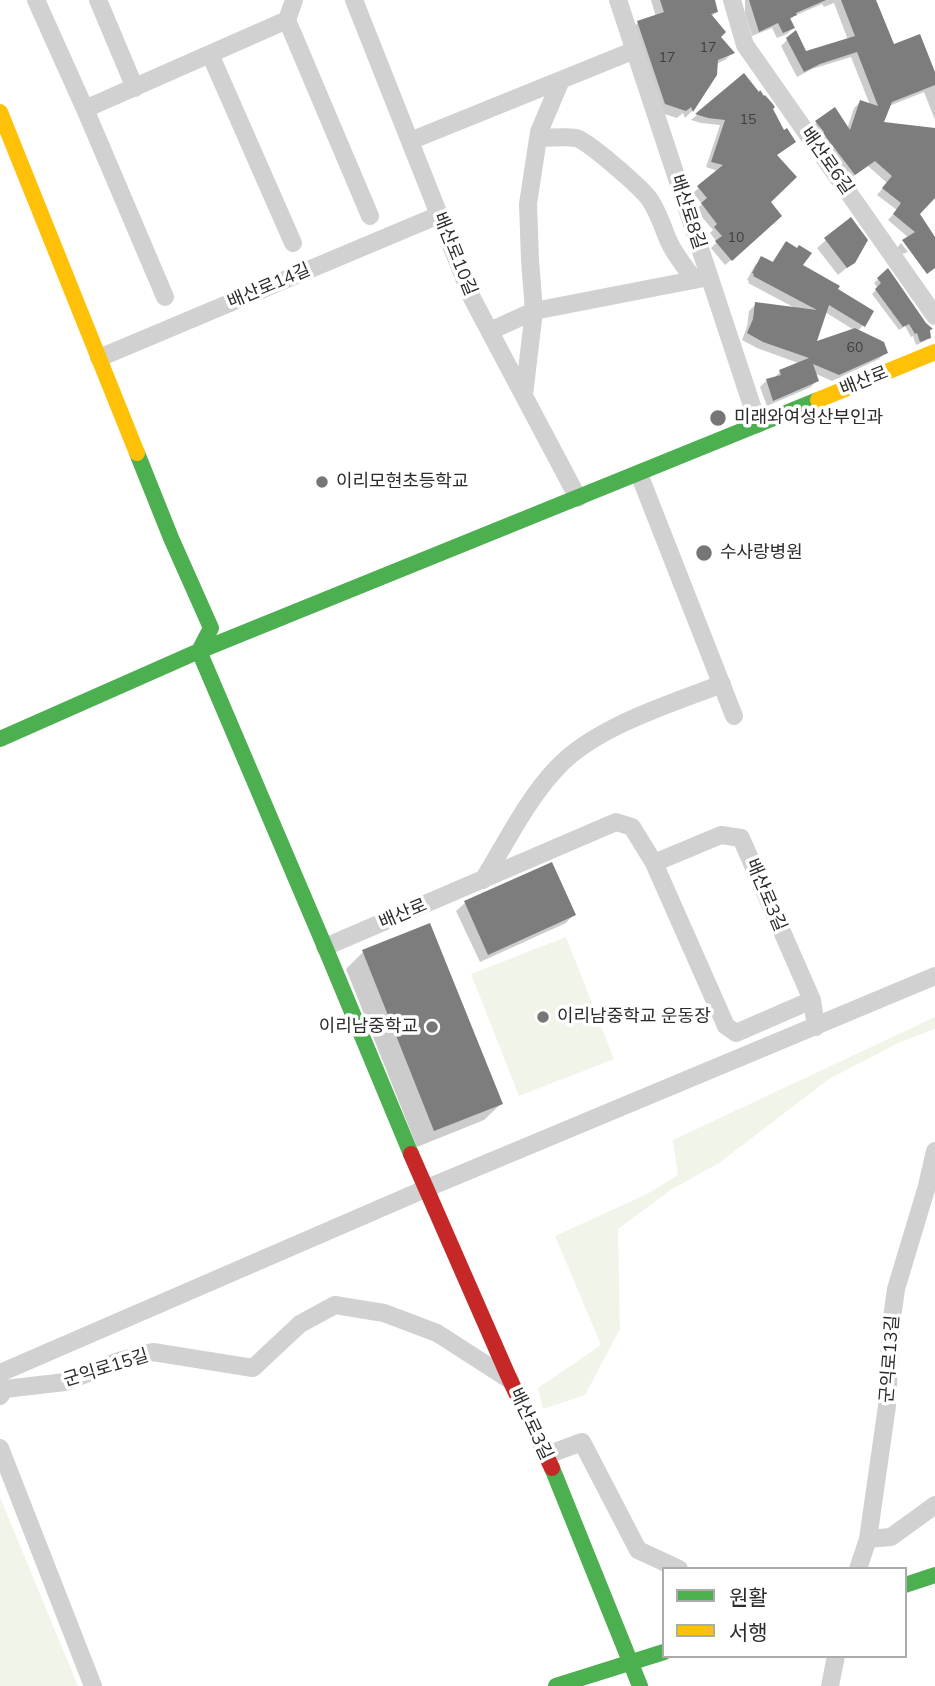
<!DOCTYPE html>
<html>
<head>
<meta charset="utf-8">
<style>
  body { margin:0 }
  #map { position:relative; width:935px; height:1686px; overflow:hidden; background:#fff; font-family:Mulish,"Noto Sans KR",sans-serif }
  canvas { display:block }
  .legend { position:absolute; left:662px; top:1567px; width:245px; height:91px; box-sizing:border-box; background:#fff; border:2px solid #ababab; margin:0; padding:9px 12px; list-style:none; font-size:21px; color:#2c2c2c }
  .legend li { display:flex; align-items:center; gap:14px; height:35px }
  .legend b { width:35px; border:2px solid #ababab }
</style>
</head>
<body>
<div id="map">
<canvas width="935" height="1686"></canvas>
<ul class="legend">
<li><b style="height:9px;background:#4caf50"></b>원활</li>
<li><b style="height:9px;background:#ffc107"></b>서행</li>
</ul>
</div>
<script>
const g = document.querySelector('canvas').getContext('2d');
g.lineJoin = 'round';
function paint(path, color) {
  g.fillStyle = color;
  g.fill(path, 'evenodd');
}
function trace(path, color, width, dash) {
  g.strokeStyle = color;
  g.lineWidth = width;
  g.lineCap = dash ? 'butt' : 'round';
  g.setLineDash(dash || []);
  g.stroke(path);
}
function drawText(font, color, halo, rows, align = 'center') {
  g.font = font + ' Mulish,"Noto Sans KR",sans-serif';
  g.lineWidth = 7;
  g.setLineDash([]);
  g.textBaseline = 'middle';
  g.strokeStyle = halo;
  g.fillStyle = color;
  for (const [text, x, y, turn = 0] of rows) {
    g.save();
    g.translate(x, y);
    g.rotate((+turn || 0) * Math.PI / 180);
    g.textAlign = isNaN(turn) ? turn : align;
    if (halo) g.strokeText(text, 0, 0);
    g.fillText(text, 0, 0);
    g.restore();
  }
}
const green = new Path2D(`
  M566 937 614 1059 519 1096 471 974Z
  M935 1017V1029L898 1043 829 1079 719 1163 672 1189 618 1229 620 1329 585 1395 543 1409 538 1388 601 1345 555 1236 647 1194 678 1175 673 1140Z
  M0 1497 78 1686H0Z`);
const shadow = new Path2D(`
  M651 0H713L716 12 711 17 719 37 732 53 725 60 716 64 715 74 692 111 685 118 683 113 677 118 658 112 630 30 638 23 656 17Z
  M745 0H874L893 47 935 74V120L924 92 889 106 881 124 935 130V199L933 198 918 214 935 240V261L923 269 909 238 888 220 897 210 877 195 887 183 868 166 848 180 811 129 816 123 847 129 854 108 860 102 870 105 851 57 812 69 797 77 781 46 787 40 806 53 848 40 834 3 824 7 822 4 794 16 789 21 793 28 787 34 777 38 772 28 752 36 745 13Z
  M744 75 770 109 783 132 794 142 775 156 769 202 747 247 725 265 711 248 717 242 710 233 713 230 696 210 702 204 693 193 718 171 706 167 720 125 701 123 691 120Z
  M826 240 854 262 838 275 817 248Z
  M901 243 908 252 902 254 897 248Z
  M785 245 800 266 836 290 863 325 858 331 886 352 879 359 832 381 814 373 817 380 811 387 767 406 760 387 766 381 773 379 780 372 801 364 757 348 742 340 747 327 749 311 756 304 797 309 748 283 749 281 747 280 755 265 762 258 771 264 779 252ZM825 312 854 330 814 344Z
  M887 271 928 331 929 337 925 341 916 345 913 336 911 337 905 326 899 330 872 294 878 288 874 283Z
  M551 864 574 914 566 923 480 962 456 911 465 903Z
  M429 925 501 1104 484 1120 417 1147 346 969 363 952Z`);
const building = new Path2D(`
  M660 0H715L718 12 711 14 726 32 721 37 735 53 718 60 717 75 693 112 691 107 686 111 665 104 637 21 664 12Z
  M749 0H826L796 13 797 15 790 18 795 28 783 33 778 23 759 32Z
  M841 0H876L894 44 920 34 935 72V85L892 102 884 122 935 128V198L920 214 935 237V268L927 274 902 240 915 232 893 214 901 203 882 188 892 176 875 161 855 175 823 133 824 132 815 121 835 107 850 130 860 100 878 106 857 52 820 64 804 72 786 38 796 30 806 51 855 36Z
  M744 73 759 92 760 90 764 96 765 95 772 103 775 107 773 109 784 130 787 128 796 142 777 155 797 177 771 202 782 216 732 261 715 241 722 236 714 227 717 224 701 203 707 198 697 186 723 165 711 162 725 120 708 118 695 114Z
  M851 217 868 240 855 263 847 268 824 238Z
  M786 241 797 248 799 245 812 253 803 265 840 286 838 289 874 311 865 327 829 305 817 341 855 328 884 342 888 353 839 375 813 364 819 381 773 401 766 379 781 375 779 370 809 358 763 342 747 333 753 319 755 302 817 310 753 276 754 274 752 273 761 256 773 262Z
  M888 268 926 323 933 329 930 330 931 338 920 342 917 333 915 334 909 324 903 327 875 289 881 283 877 278Z
  M552 862 576 915 488 955 464 901Z
  M430 923 503 1104 434 1131 362 950Z`);
const street = new Path2D(`
  M36 0 85 109
  M98 0 135 88
  M294 0 287 20 370 216
  M354 0 472 298 578 498
  M618 0 758 424
  M732 0 745 45 935 316
  M210 54 293 243
  M538 138C550 138 564 136 576 138 588 141 642 188 650 200 659 213 663 229 670 244 676 256 686 268 694 280
  M410 141 635 50
  M165 297 85 109 287 20
  M490 331 534 311 709 277
  M99 358 439 215
  M524 395 534 311 530 260 528 204 539 132 561 80
  M639 474 734 716
  M654 863 721 835 741 838 812 1000 816 1027
  M483 880C506 843 526 801 556 769 594 727 670 704 722 684
  M325 947 616 822 632 827 654 863 726 1026 736 1033 812 1000
  M0 1373 425 1189 935 976
  M0 1396 5 1389 65 1382 119 1361 153 1352 253 1368 300 1324 335 1305 384 1313 437 1333 510 1380
  M0 1448 93 1686
  M547 1455 582 1442 638 1550 679 1569
  M868 1539 891 1537 935 1505
  M858 1569 868 1539 887 1406 891 1325 896 1289 927 1186 935 1151
  M830 1686 836 1656`);
const fast = new Path2D(`
  M137 453 171 538 211 628 199 651 325 947 411 1154
  M0 739 199 651 818 400
  M552 1468 640 1686
  M905 1585 935 1575
  M556 1686 664 1652`);
const slow = new Path2D(`
  M0 112 137 453
  M818 400 935 352`);
const jam = new Path2D(`
  M411 1154 510 1380 552 1468`);
const markers = [
  [718,418,9,"#767676"],
  [322,482,7,"#767676"],
  [704,553,9,"#767676"],
  [543,1017,7,"#767676"],
  [432,1027,7,"#767676"]
];
const numberNames = [
  ["17",708,48],
  ["17",667,58],
  ["15",748,120],
  ["10",736,238],
  ["60",855,348]
];
const streetNames = [
  ["배산로6길",827,161,55],
  ["배산로8길",688,212,72],
  ["배산로10길",455,254,68],
  ["배산로14길",269,286,-23],
  ["배산로",864,381,-22],
  ["배산로3길",766,895,67],
  ["배산로",403,914,-23],
  ["군익로13길",890,1359,-86],
  ["군익로15길",106,1368,-17],
  ["배산로3길",531,1424,65]
];
const poiNames = [
  ["미래와여성산부인과",734,418],
  ["이리모현초등학교",336,482],
  ["수사랑병원",720,553],
  ["이리남중학교 운동장",557,1017],
  ["이리남중학교",418,1027,"right"]
];
paint(green, '#f1f4e9');
paint(shadow, '#0003');
paint(building, '#7d7d7d');
trace(street, '#d1d1d1', 18);
trace(fast, '#4caf50', 16);
trace(slow, '#ffc107', 16);
trace(jam, '#c62828', 16);
for (const [x, y, r, color] of markers) {
  const dot = new Path2D();
  dot.arc(x, y, r, 0, 2 * Math.PI);
  g.fillStyle = color;
  g.fill(dot);
  trace(dot, '#fff', 2.5);
}
drawText('14px', '#404040', null, numberNames);
drawText('18px', '#2c2c2c', '#fff', streetNames);
drawText('18px', '#2c2c2c', '#fff', poiNames, 'left');
</script>
</body>
</html>
